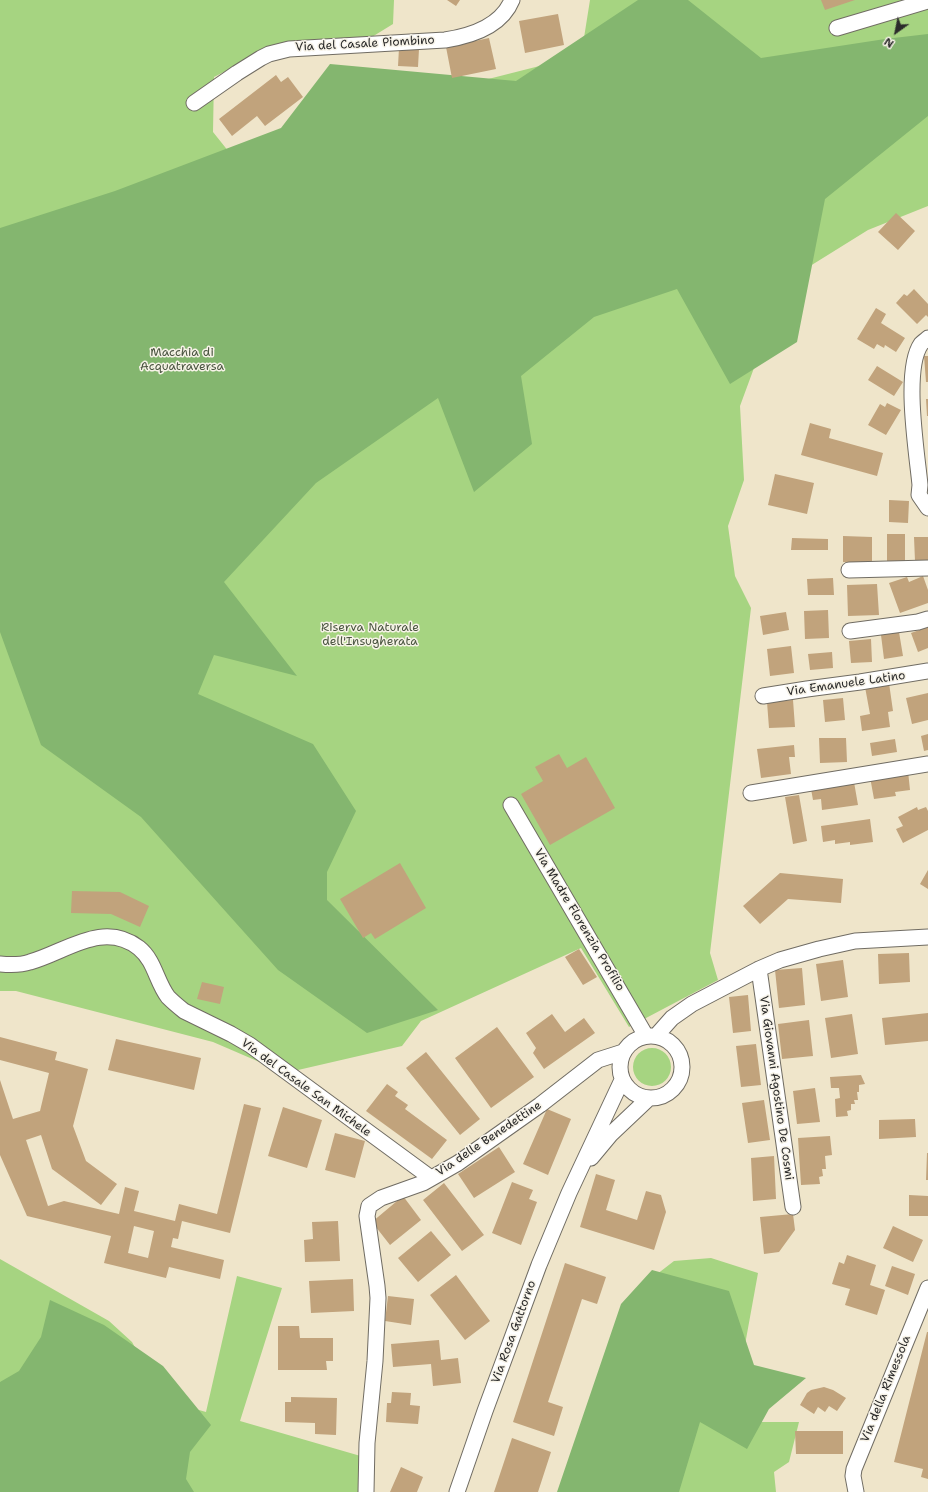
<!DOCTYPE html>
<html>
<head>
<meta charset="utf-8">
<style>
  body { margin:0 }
  #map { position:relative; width:928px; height:1492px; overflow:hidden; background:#efe5ca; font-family:"Shantell Sans",sans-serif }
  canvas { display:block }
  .north { position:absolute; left:876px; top:12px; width:40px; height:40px; -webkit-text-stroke:3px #f7f3e8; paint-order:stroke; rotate:213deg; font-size:11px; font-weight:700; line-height:16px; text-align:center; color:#2b2b2b }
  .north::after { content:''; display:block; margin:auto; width:14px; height:18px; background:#2b2b2b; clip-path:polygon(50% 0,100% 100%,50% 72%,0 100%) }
</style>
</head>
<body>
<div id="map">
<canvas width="928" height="1492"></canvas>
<div class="north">N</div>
</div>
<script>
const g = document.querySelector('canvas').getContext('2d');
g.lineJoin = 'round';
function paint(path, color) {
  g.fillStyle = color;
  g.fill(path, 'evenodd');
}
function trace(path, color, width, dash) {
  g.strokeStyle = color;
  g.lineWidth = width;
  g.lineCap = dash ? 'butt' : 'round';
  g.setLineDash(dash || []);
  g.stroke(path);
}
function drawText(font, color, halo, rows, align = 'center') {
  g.font = font + ' "Shantell Sans",sans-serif';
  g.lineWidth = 3;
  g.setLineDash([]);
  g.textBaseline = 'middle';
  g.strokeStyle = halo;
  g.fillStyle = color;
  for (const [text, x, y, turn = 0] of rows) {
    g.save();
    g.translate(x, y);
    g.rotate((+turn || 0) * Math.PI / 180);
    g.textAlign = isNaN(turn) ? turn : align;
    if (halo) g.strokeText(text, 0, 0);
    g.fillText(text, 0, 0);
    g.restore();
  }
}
const green = new Path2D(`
  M0 0H394L393 24 367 40 277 45 214 77 213 132 245 172 445 90 571 58 583 44 590 0H928V206L868 230 786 281 740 406 744 480 728 526 735 576 751 608 710 953 718 980 629 1027 581 948 421 1021 402 1046 285 1073 213 1042 16 991H0Z
  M633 1067a19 19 0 1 1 38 0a19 19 0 1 1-38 0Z
  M711 1258 758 1273 731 1422H799L789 1462 774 1472 776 1492H576L652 1278 674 1261Z
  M0 1259 109 1321 132 1342 164 1400 206 1412 237 1276 282 1288 240 1421 364 1457 362 1492H0Z`);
const forest = new Path2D(`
  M638 0H688L761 58 885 39 928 34V116L825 199 797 342 730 384 677 289 594 317 521 376 532 444 474 492 438 398 316 483 224 582 297 676 214 655 198 694 313 744 356 811 327 872V900L438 1010 367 1033 278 970 141 817 41 745 0 632V228L115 191 281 128 330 64 516 81Z
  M652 1270 729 1291 754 1365 806 1378 769 1409 747 1449 700 1422 679 1492H557L621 1304Z
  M50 1300 104 1325 163 1366 211 1425 190 1452 186 1479 194 1492H0V1382L19 1371 41 1337Z`);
const building = new Path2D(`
  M447 0H460L456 6Z
  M821 0H855L825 10Z
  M558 14 564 45 525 53 519 21Z
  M489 38 496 69 452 78 446 47Z
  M399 48 419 49 418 67 398 66Z
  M276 75 281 82 288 77 303 97 265 126 257 116 232 136 219 119Z
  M896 213 915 231 898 250 878 232Z
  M914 289 928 304V317L926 315 917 324 896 303 904 294 907 296Z
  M876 308 886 314 881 323 905 338 896 352 885 345 884 348 877 344 874 349 857 339Z
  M924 356H928V382H926Z
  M877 366 903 382 894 396 868 380Z
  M926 399H928V416H927Z
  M887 403 901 410 886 435 868 425 880 404 885 407Z
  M810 423 831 429 829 438 883 453 877 476 801 455Z
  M775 474 814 483 807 514 768 505Z
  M889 500 909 501 908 523 889 522Z
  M887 534H905V562H887Z
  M843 536 872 537V563L843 562Z
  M914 537H928V561H915Z
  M792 538 828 539V550H791Z
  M923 576 928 590V603L900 613 889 583 907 577 909 582Z
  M833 578 834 595H808L807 579Z
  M877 584 879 615 848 616 847 585Z
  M828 610 829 638 805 639 804 611Z
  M786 612 789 630 763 635 760 616Z
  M928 627V648L918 652 911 633Z
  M899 632 903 656 884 659 881 635Z
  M871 639 872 662 851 663 849 641Z
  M791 646 794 673 770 676 767 649Z
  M832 652 833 668 810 670 808 654Z
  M889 683 893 711 888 712 890 727 862 731 860 716 870 714 865 687Z
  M928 693V720L912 724 906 698Z
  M843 698 845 720 825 722 823 700Z
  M793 700 795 727 769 728 767 702Z
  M928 734V750L924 751 921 736Z
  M819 738H846L847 762 820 763Z
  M895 739 897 752 872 756 870 743Z
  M794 745 795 757H789L791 774 761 778 757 749Z
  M559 754 567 768 586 757 615 808 550 845 521 794 543 781 535 767Z
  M908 771 910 790 895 792 896 796 874 799 870 777Z
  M854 782 858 805 822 810 821 799 813 800 811 789Z
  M799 795 807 841 793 844 785 797Z
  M917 807 918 810 926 807 928 811V830L903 843 896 829 903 826 898 817Z
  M870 819 873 842 850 845V842L835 844V840L823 842 821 826Z
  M400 863 426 908 375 939 371 933 363 938 340 899Z
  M928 870V889L920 884Z
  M780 873 843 879 841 903 788 899 760 924 743 906Z
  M72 891 120 892 149 906 140 927 111 914 71 913Z
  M579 949 597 977 583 985 565 957Z
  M909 953 910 982 879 984 878 954Z
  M843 960 848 997 821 1001 816 964Z
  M802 968 805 1005 779 1008 775 970Z
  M202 982 224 987 220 1004 197 999Z
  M748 995 751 1031 733 1033 729 997Z
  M928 1013V1041L885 1045 882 1018Z
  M552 1014 565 1032 584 1018 595 1033 544 1069 533 1053 536 1048 526 1033Z
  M852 1014 858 1054 831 1058 825 1018Z
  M809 1020 813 1056 782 1059 778 1024Z
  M497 1027 534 1077 491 1108 455 1058Z
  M0 1037 57 1052 55 1060 88 1069 73 1126 86 1161 117 1184 101 1205 52 1169 41 1135 26 1140 48 1206 64 1201 119 1214 125 1187 139 1191 134 1211 175 1221 179 1204 217 1214 244 1104 261 1108 230 1233 182 1221 178 1239 173 1238 171 1247 224 1260 220 1279 169 1267 166 1278 104 1263 111 1236 27 1216 0 1155V1080L13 1119 40 1111 49 1073 0 1060ZM134 1226 154 1231 148 1258 128 1253Z
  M116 1039 201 1058 194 1090 108 1070Z
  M756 1044 761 1085 741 1087 736 1046Z
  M426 1052 480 1119 460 1135 406 1068Z
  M861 1075 865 1084 859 1085V1092H857L858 1100H854L855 1104H851V1110L847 1111 848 1116 836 1117 835 1099 840 1098 839 1088H831L830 1077Z
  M387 1084 398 1092 395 1096 408 1105 405 1109 447 1140 432 1159 366 1111Z
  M815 1088 820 1122 797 1124 793 1091Z
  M764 1100 770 1140 748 1143 742 1103Z
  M283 1107 322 1120 307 1168 268 1156Z
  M547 1109 571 1119 548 1175 523 1164Z
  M915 1119 916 1137 879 1139V1120Z
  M335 1133 365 1141 355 1178 325 1170Z
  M830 1136 832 1155 825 1156 826 1169H822L823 1176 819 1177 820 1184 801 1185 798 1138Z
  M499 1147 515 1172 474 1198 458 1174Z
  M927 1153H928V1180H926Z
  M774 1156 776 1199 753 1201 751 1158Z
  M596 1174 615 1180 606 1210 637 1220 646 1191 661 1195 666 1212 654 1250 580 1227Z
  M512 1182 533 1190 529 1199 537 1202 521 1245 492 1233Z
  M444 1183 484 1235 462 1251 423 1200Z
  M909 1195 928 1196V1216H909Z
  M403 1196 421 1220 390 1245 372 1222Z
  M793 1214 795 1230 779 1252 764 1254 760 1217Z
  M338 1221 340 1261 305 1262 304 1240 313 1239 312 1222Z
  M893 1226 923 1240 913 1262 883 1248Z
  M431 1231 451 1255 418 1282 398 1258Z
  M847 1255 876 1265 870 1285 885 1290 877 1315 845 1305 850 1289 832 1284 839 1262 844 1264Z
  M565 1263 606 1277 597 1304 582 1299 548 1402 563 1407 554 1436 513 1422Z
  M892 1266 915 1274 908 1295 885 1286Z
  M456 1275 490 1321 465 1340 430 1295Z
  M353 1279 354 1311 311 1313 309 1281Z
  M388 1296 414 1299 411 1325 385 1321Z
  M278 1326H299L300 1338H333V1361H326L327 1370H278Z
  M927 1332H928V1479L921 1477 923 1469 894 1462Z
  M439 1340 441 1360 458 1358 461 1383 433 1386 431 1364 393 1367 391 1344Z
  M824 1387 833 1390 846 1398 837 1411 829 1406 825 1412 818 1407 814 1414 800 1405 807 1393 811 1390Z
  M392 1392 411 1393 410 1405 420 1406 418 1424 386 1422 387 1403H391Z
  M291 1397 337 1398 336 1435 315 1434V1423L285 1422V1402H291Z
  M795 1431H843V1454H796Z
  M512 1438 551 1452 538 1492H494Z
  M401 1467 423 1477 417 1492H390Z`);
const minor = new Path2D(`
  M837 28 928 1
  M194 103 237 73 261 58 269 54 289 49 445 40C471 36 501 27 512 0
  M928 338C926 340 923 342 921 344 903 370 917 453 920 485L919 495 928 508
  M849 570 928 568
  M850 631 918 622 928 619
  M763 696 807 689 860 682 928 671
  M751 793 928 764
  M511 805 646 1036
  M0 964C10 965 21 965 30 962 66 952 103 920 139 948 155 961 156 981 168 997 173 1002 179 1007 184 1011L231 1034 250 1045 431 1178
  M759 969 793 1207
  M620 1067a31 31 0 1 1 62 0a31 31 0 1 1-62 0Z
  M656 1036 672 1018 692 1004 759 969 780 960 819 949 855 941 928 937
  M591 1158 611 1134 648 1099
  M366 1492 367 1443 375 1361 378 1298 377 1286 367 1216 369 1206 381 1198 423 1183 458 1163 540 1105 598 1060 623 1052
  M457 1492 485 1411 539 1265 569 1193 622 1080
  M856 1492 853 1476 854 1469 928 1288`);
const streetNames = [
  ["Via del Casale Piombino",365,44,-3],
  ["Via Emanuele Latino",846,684,-8],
  ["Via Madre Florenzia Profilio",579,920,59],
  ["Via del Casale San Michele",306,1088,36],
  ["Via Giovanni Agostino De Cosmi",776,1088,82],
  ["Via delle Benedettine",489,1139,-34],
  ["Via Rosa Gattorno",514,1332,-70],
  ["Via della Rimessola",886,1389,-68]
];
const parkNames = [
  ["Macchia di",182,353],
  ["Acquatraversa",182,367],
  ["Riserva Naturale",370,628],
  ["dell'Insugherata",370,642]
];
paint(green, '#a6d481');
paint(forest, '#84b66f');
paint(building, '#c1a37c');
trace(minor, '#706c63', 17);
trace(minor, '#fff', 15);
drawText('12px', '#2b2b2b', '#f7f3e8', streetNames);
drawText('12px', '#4a5540', '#f7f3e8', parkNames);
</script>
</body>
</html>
